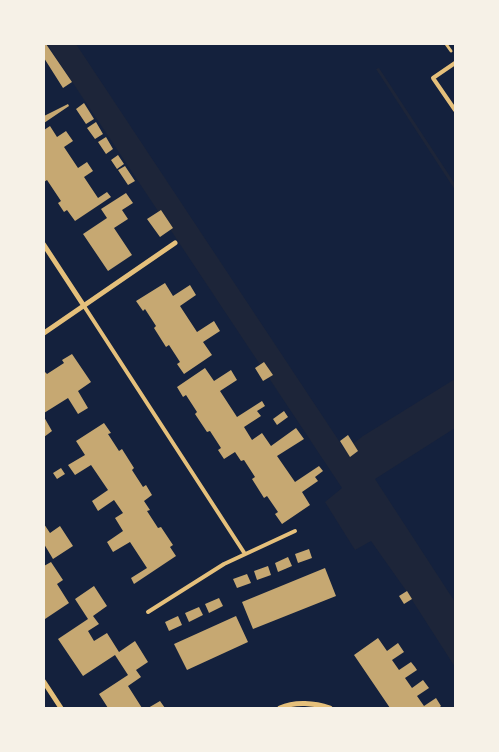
<!DOCTYPE html>
<html>
<head>
<meta charset="utf-8">
<style>
  body { margin:0 }
  #map { position:relative; width:499px; height:752px; overflow:hidden; background:#14213d; font-family:"Fira Sans",sans-serif }
  canvas { display:block }
  .frame { position:absolute; inset:0; border:45px solid #f6f1e7; pointer-events:none }
</style>
</head>
<body>
<div id="map">
<canvas width="499" height="752"></canvas>
<div class="frame"></div>
</div>
<script>
const g = document.querySelector('canvas').getContext('2d');
g.lineJoin = 'round';
function paint(path, color) {
  g.fillStyle = color;
  g.fill(path, 'evenodd');
}
function trace(path, color, width, dash) {
  g.strokeStyle = color;
  g.lineWidth = width;
  g.lineCap = dash ? 'butt' : 'round';
  g.setLineDash(dash || []);
  g.stroke(path);
}
const green = new Path2D(`
  M47 44H76L345 450 363 436 455 379V428L375 479 455 602V667L405 589 371 541 355 550 325 502 342 488Z
  M379 68 455 184V190L376 69Z`);
const building = new Path2D(`
  M44 44H46L72 82 63 88 44 58Z
  M84 103 94 119 86 124 76 109Z
  M68 104 69 106 44 123V116Z
  M96 122 103 134 95 139 87 128Z
  M50 126 57 137 66 131 73 141 64 147 78 168 87 162 93 171 84 177 98 198 107 192 111 197 75 221 67 210 64 212 58 203 61 201 47 180 44 182V130Z
  M106 137 113 149 106 154 98 142Z
  M118 155 124 164 117 169 111 160Z
  M125 166 135 181 128 185 118 170Z
  M126 193 133 203 122 210 128 219 114 228 132 255 108 271 83 234 107 218 101 209Z
  M161 210 173 228 160 237 147 219Z
  M165 283 173 296 190 285 196 295 180 306 197 332 214 321 220 331 203 342 212 355 184 374 177 364 180 362 169 345 166 347 154 328 156 326 145 309 143 311 136 301Z
  M72 354 91 382 78 391 88 408 78 414 68 398 44 413V373L45 372 47 374 64 363 62 360Z
  M264 362 273 375 263 381 255 368Z
  M205 368 214 381 231 370 237 380 220 391 237 417 262 401 265 406 257 411 261 416 244 427 252 440 262 433 271 446 296 428 304 439 277 456 295 482 319 466 323 471 315 477 318 481 302 492 310 505 282 524 275 514 278 512 267 496 264 498 252 479 255 477 244 460 241 461 235 452 224 459 218 450 221 448 210 431 207 432 195 414 197 412 186 395 183 397 177 387Z
  M284 411 288 417 277 425 273 419Z
  M44 417 52 431 44 437Z
  M104 423 111 433 108 434 119 451 122 449 134 468 132 470 143 487 146 485 152 495 144 501 150 510 147 511 158 528 161 527 173 545 170 547 176 556 134 584 131 578 147 568 130 542 113 552 107 542 123 531 115 518 123 513 114 500 98 511 92 501 108 490 91 465 75 475 68 465 85 455 76 441Z
  M348 435 358 451 350 457 340 441Z
  M61 468 65 474 57 479 53 473Z
  M44 524 50 533 60 526 73 546 53 559 44 544Z
  M309 549 312 558 298 563 295 554Z
  M288 557 292 566 278 572 275 563Z
  M51 562 63 580 57 584 69 603 45 619 44 616V566Z
  M268 566 271 575 257 580 254 571Z
  M325 568 336 596 253 629 242 602Z
  M247 574 251 583 237 588 233 579Z
  M94 586 107 606 93 616 99 624 88 631 94 641 107 633 119 652 135 641 148 662 136 670 141 677 128 686 142 708H108L99 694 128 675 115 655 83 676 58 639 88 619 75 599Z
  M407 591 412 599 404 604 399 596Z
  M219 598 223 606 209 613 205 604Z
  M199 607 203 615 189 622 185 613Z
  M178 616 182 625 169 631 165 622Z
  M236 616 248 642 187 670 174 644Z
  M378 638 387 651 398 643 404 652 392 660 399 670 411 662 415 667 417 670 405 678 412 688 423 680 429 688 417 696 424 706 436 698 441 706 439 708H390L354 655Z
  M160 701 165 708H148Z`);
const path = new Path2D(`
  M446 44 451 51`);
const service = new Path2D(`
  M455 63 433 78 455 110
  M84 306 245 554
  M148 612 224 564 295 531`);
const minor = new Path2D(`
  M44 245 84 306
  M44 333 175 243
  M44 682 61 708
  M280 708C295 701 315 703 330 708`);
paint(green, '#1d2539');
paint(building, '#c6a872');
trace(path, '#e5c07b', 3);
trace(service, '#e5c07b', 4);
trace(minor, '#e5c07b', 5);
</script>
</body>
</html>
